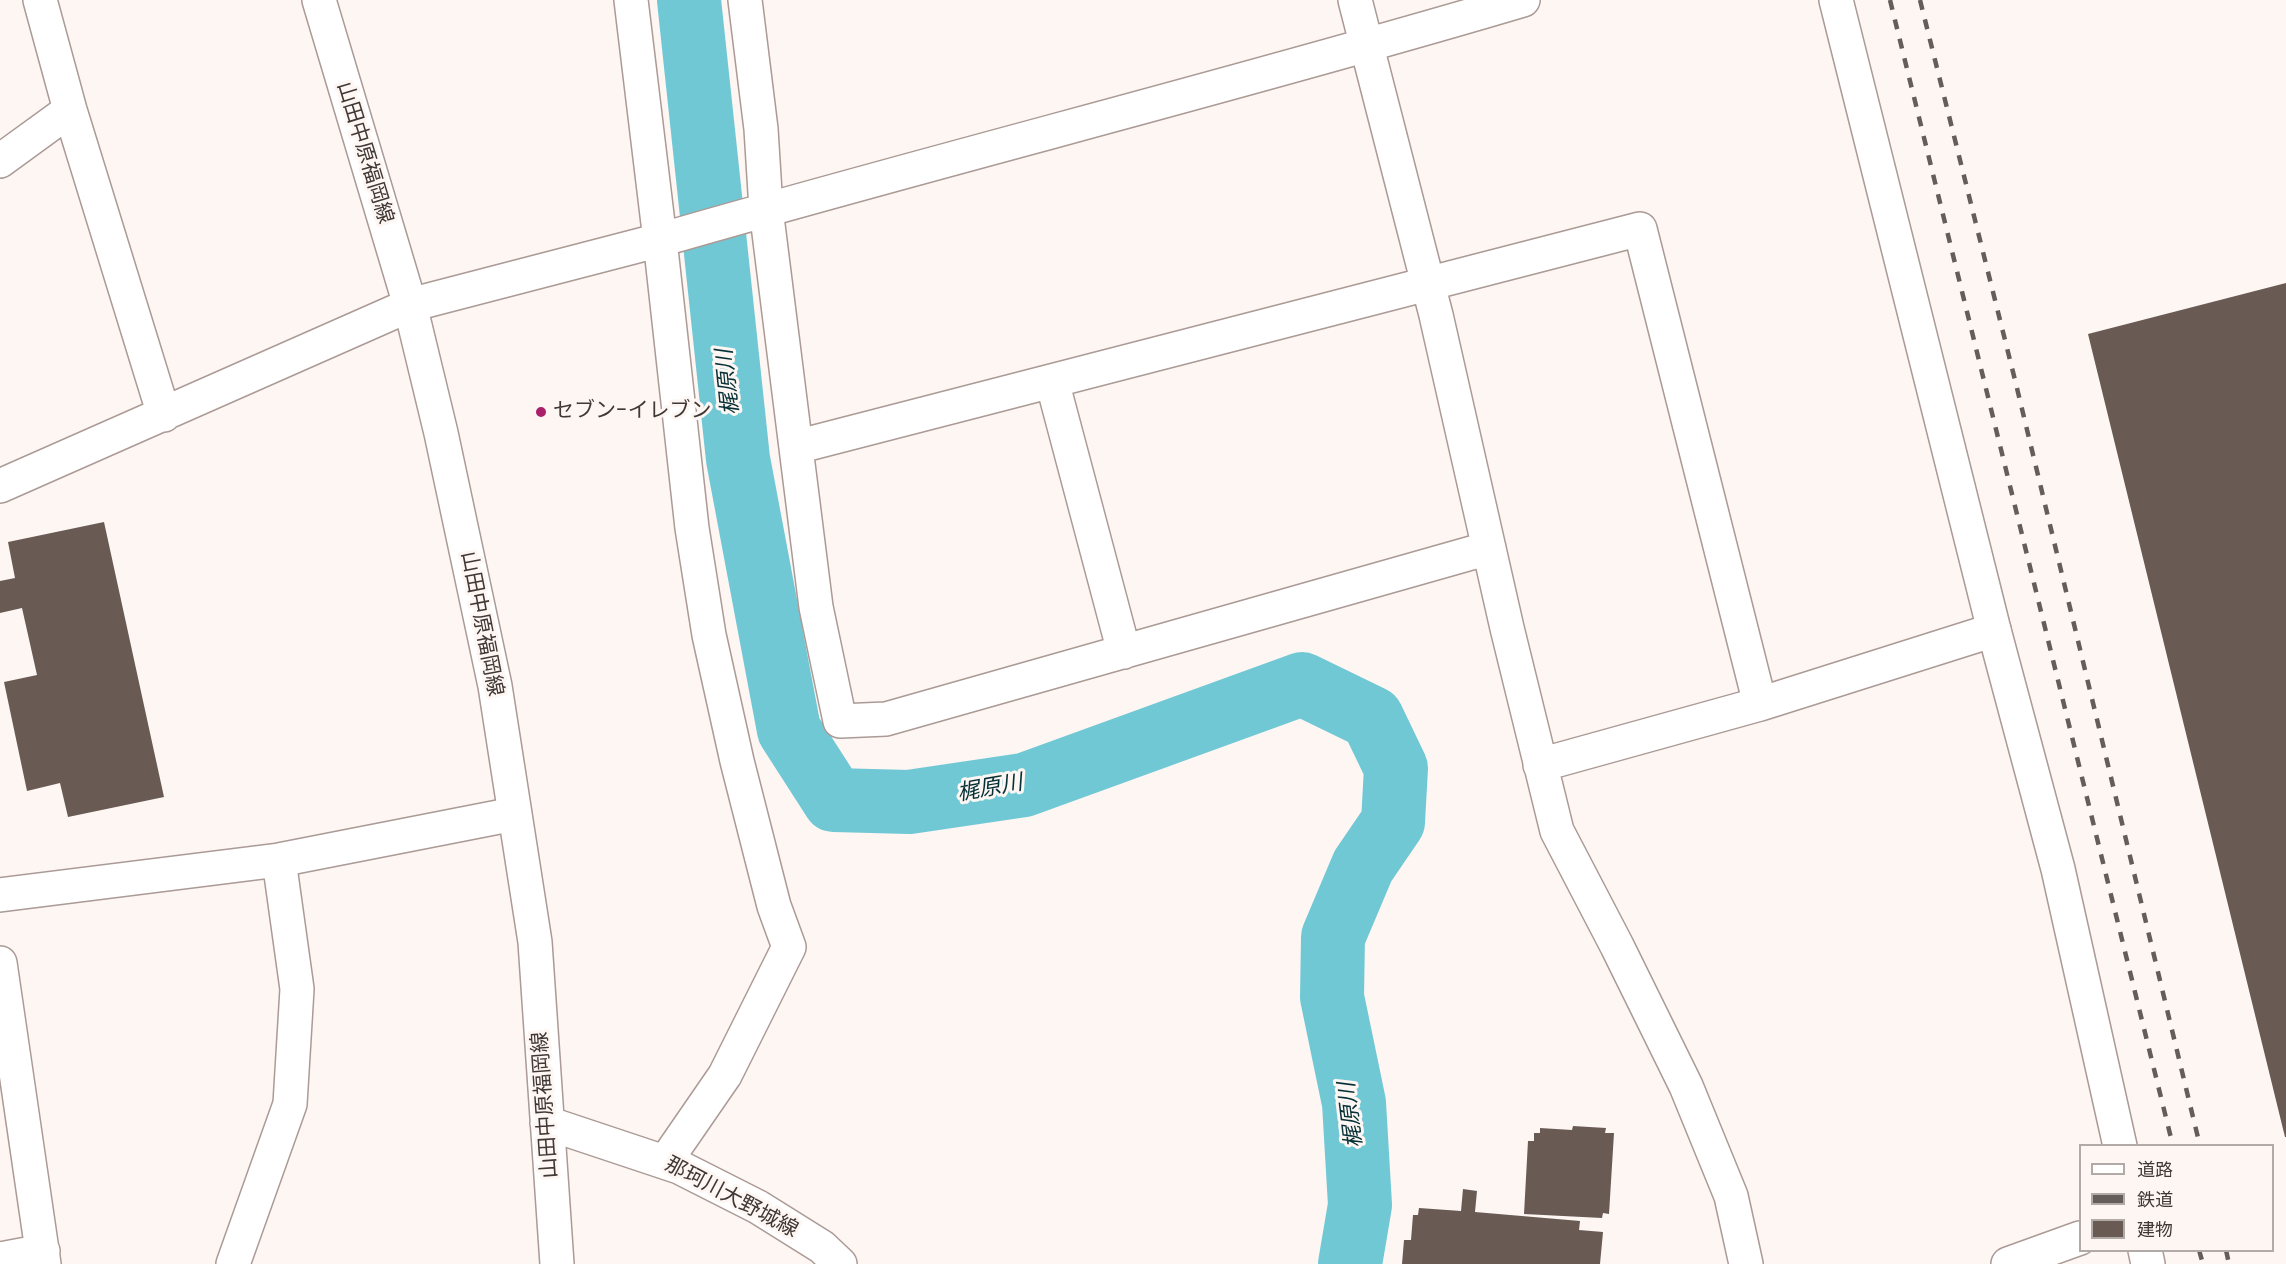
<!DOCTYPE html>
<html>
<head>
<meta charset="utf-8">
<style>
  body { margin:0 }
  #map { position:relative; width:2286px; height:1264px; overflow:hidden; background:#fdf6f3; font-family:Poppins,"Noto Sans JP",sans-serif }
  canvas { display:block }
  .legend { position:absolute; left:2079px; top:1144px; width:195px; height:108px; box-sizing:border-box; background:#fdf6f3; border:2px solid #b1aaa7; margin:0; padding:8px 10px; list-style:none; font-size:18px; color:#3f3835 }
  .legend li { display:flex; align-items:center; gap:12px; height:30px }
  .legend b { width:30px; border:2px solid #b1aaa7 }
</style>
</head>
<body>
<div id="map">
<canvas width="2286" height="1264"></canvas>
<ul class="legend">
<li><b style="height:8px;background:#fff"></b>道路</li>
<li><b style="height:8px;background:#645d5a"></b>鉄道</li>
<li><b style="height:16px;background:#695a54"></b>建物</li>
</ul>
</div>
<script>
const g = document.querySelector('canvas').getContext('2d');
g.lineJoin = 'round';
function trace(path, color, width, dash) {
  g.strokeStyle = color;
  g.lineWidth = width;
  g.lineCap = dash ? 'butt' : 'round';
  g.setLineDash(dash || []);
  g.stroke(path);
}
function paint(path, color) {
  g.fillStyle = color;
  g.fill(path, 'evenodd');
}
function drawText(font, color, halo, rows, align = 'center') {
  g.font = font + ' Poppins,"Noto Sans JP",sans-serif';
  g.lineWidth = 6;
  g.setLineDash([]);
  g.textBaseline = 'middle';
  g.strokeStyle = halo;
  g.fillStyle = color;
  for (const [text, x, y, turn = 0] of rows) {
    g.save();
    g.translate(x, y);
    g.rotate((+turn || 0) * Math.PI / 180);
    g.textAlign = isNaN(turn) ? turn : align;
    if (halo) g.strokeText(text, 0, 0);
    g.fillText(text, 0, 0);
    g.restore();
  }
}
const river = new Path2D(`
  M689 0 738 459 789 730 834 800 909 802 1024 785 1302 684 1372 718 1396 768 1393 822 1363 866 1333 937 1332 997 1354 1103 1360 1205 1350 1264`);
const building = new Path2D(`
  M2286 283V1137H2285L2088 334Z
  M104 522 164 797 68 817 60 783 27 791 4 682 37 675 22 608 0 613V581L15 578 8 542Z
  M1573 1126 1606 1128 1605 1133H1614L1609 1214 1603 1213 1602 1218 1524 1214 1528 1141H1534V1133H1540V1128L1572 1130Z
  M1463 1189 1477 1191 1475 1212 1580 1221 1579 1230 1603 1232 1600 1264H1402L1404 1240H1411L1413 1215H1418L1419 1208 1461 1211Z`);
const minor = new Path2D(`
  M40 0 70 110 164 415
  M745 0 761 129 766 209 816 607 840 721 886 719 1489 548
  M1355 0 1436 315 1507 628 1557 831 1617 946 1686 1086 1731 1196 1746 1264
  M0 161 70 110
  M1052 381 1124 652
  M796 447 1640 229 1760 704
  M0 486 410 305 660 240 631 0
  M1540 765 1760 704 1994 630
  M0 895 279 860 514 814
  M0 963 44 1264
  M665 1162 725 1075 789 947 774 906 737 761 709 635 692 528 660 240C947 157 1237 85 1523 0
  M0 1259 43 1251
  M233 1264 290 1104 297 989 279 860
  M2008 1264 2080 1238`);
const tertiary = new Path2D(`
  M1836 0 1994 630 2058 869 2120 1146
  M2145 1250 2148 1264`);
const secondary = new Path2D(`
  M319 0 410 305 441 433 495 686 535 942 557 1264
  M547 1123 679 1167 758 1207 822 1247 840 1264`);
const rail = new Path2D(`
  M1890 0 2173 1146
  M1920 0 2015 380 2200 1146
  M2199 1250 2203 1264
  M2226 1250 2229 1264`);
const markers = [
  [541,412,6,"#a8216a"]
];
const streetNames = [
  ["山田中原福岡線",364,153,73],
  ["山田中原福岡線",481,624,79],
  ["山田中原福岡線",546,1105,-94],
  ["那珂川大野城線",731,1198,28]
];
const poiNames = [
  ["セブン-イレブン",553,412]
];
const waterNames = [
  ["梶原川",729,382,-96],
  ["梶原川",990,789,-10],
  ["梶原川",1352,1115,-97]
];
trace(river, '#71c8d5', 64);
paint(building, '#695a54');
trace(minor, '#ab9a95', 36);
trace(tertiary, '#ab9a95', 36);
trace(secondary, '#ab9a95', 36);
trace(minor, '#fff', 33);
trace(tertiary, '#fff', 33);
trace(secondary, '#fff', 33);
trace(rail, '#645d5a', 4.5, [10, 10]);
for (const [x, y, r, color] of markers) {
  const dot = new Path2D();
  dot.arc(x, y, r, 0, 2 * Math.PI);
  g.fillStyle = color;
  g.fill(dot);
  trace(dot, '#fdf6f3', 2);
}
drawText('21px', '#3f3835', '#fdf6f3', streetNames);
drawText('21px', '#3f3835', '#fdf6f3', poiNames, 'left');
drawText('italic 22px', '#043036', '#fdf6f3', waterNames);
</script>
</body>
</html>
